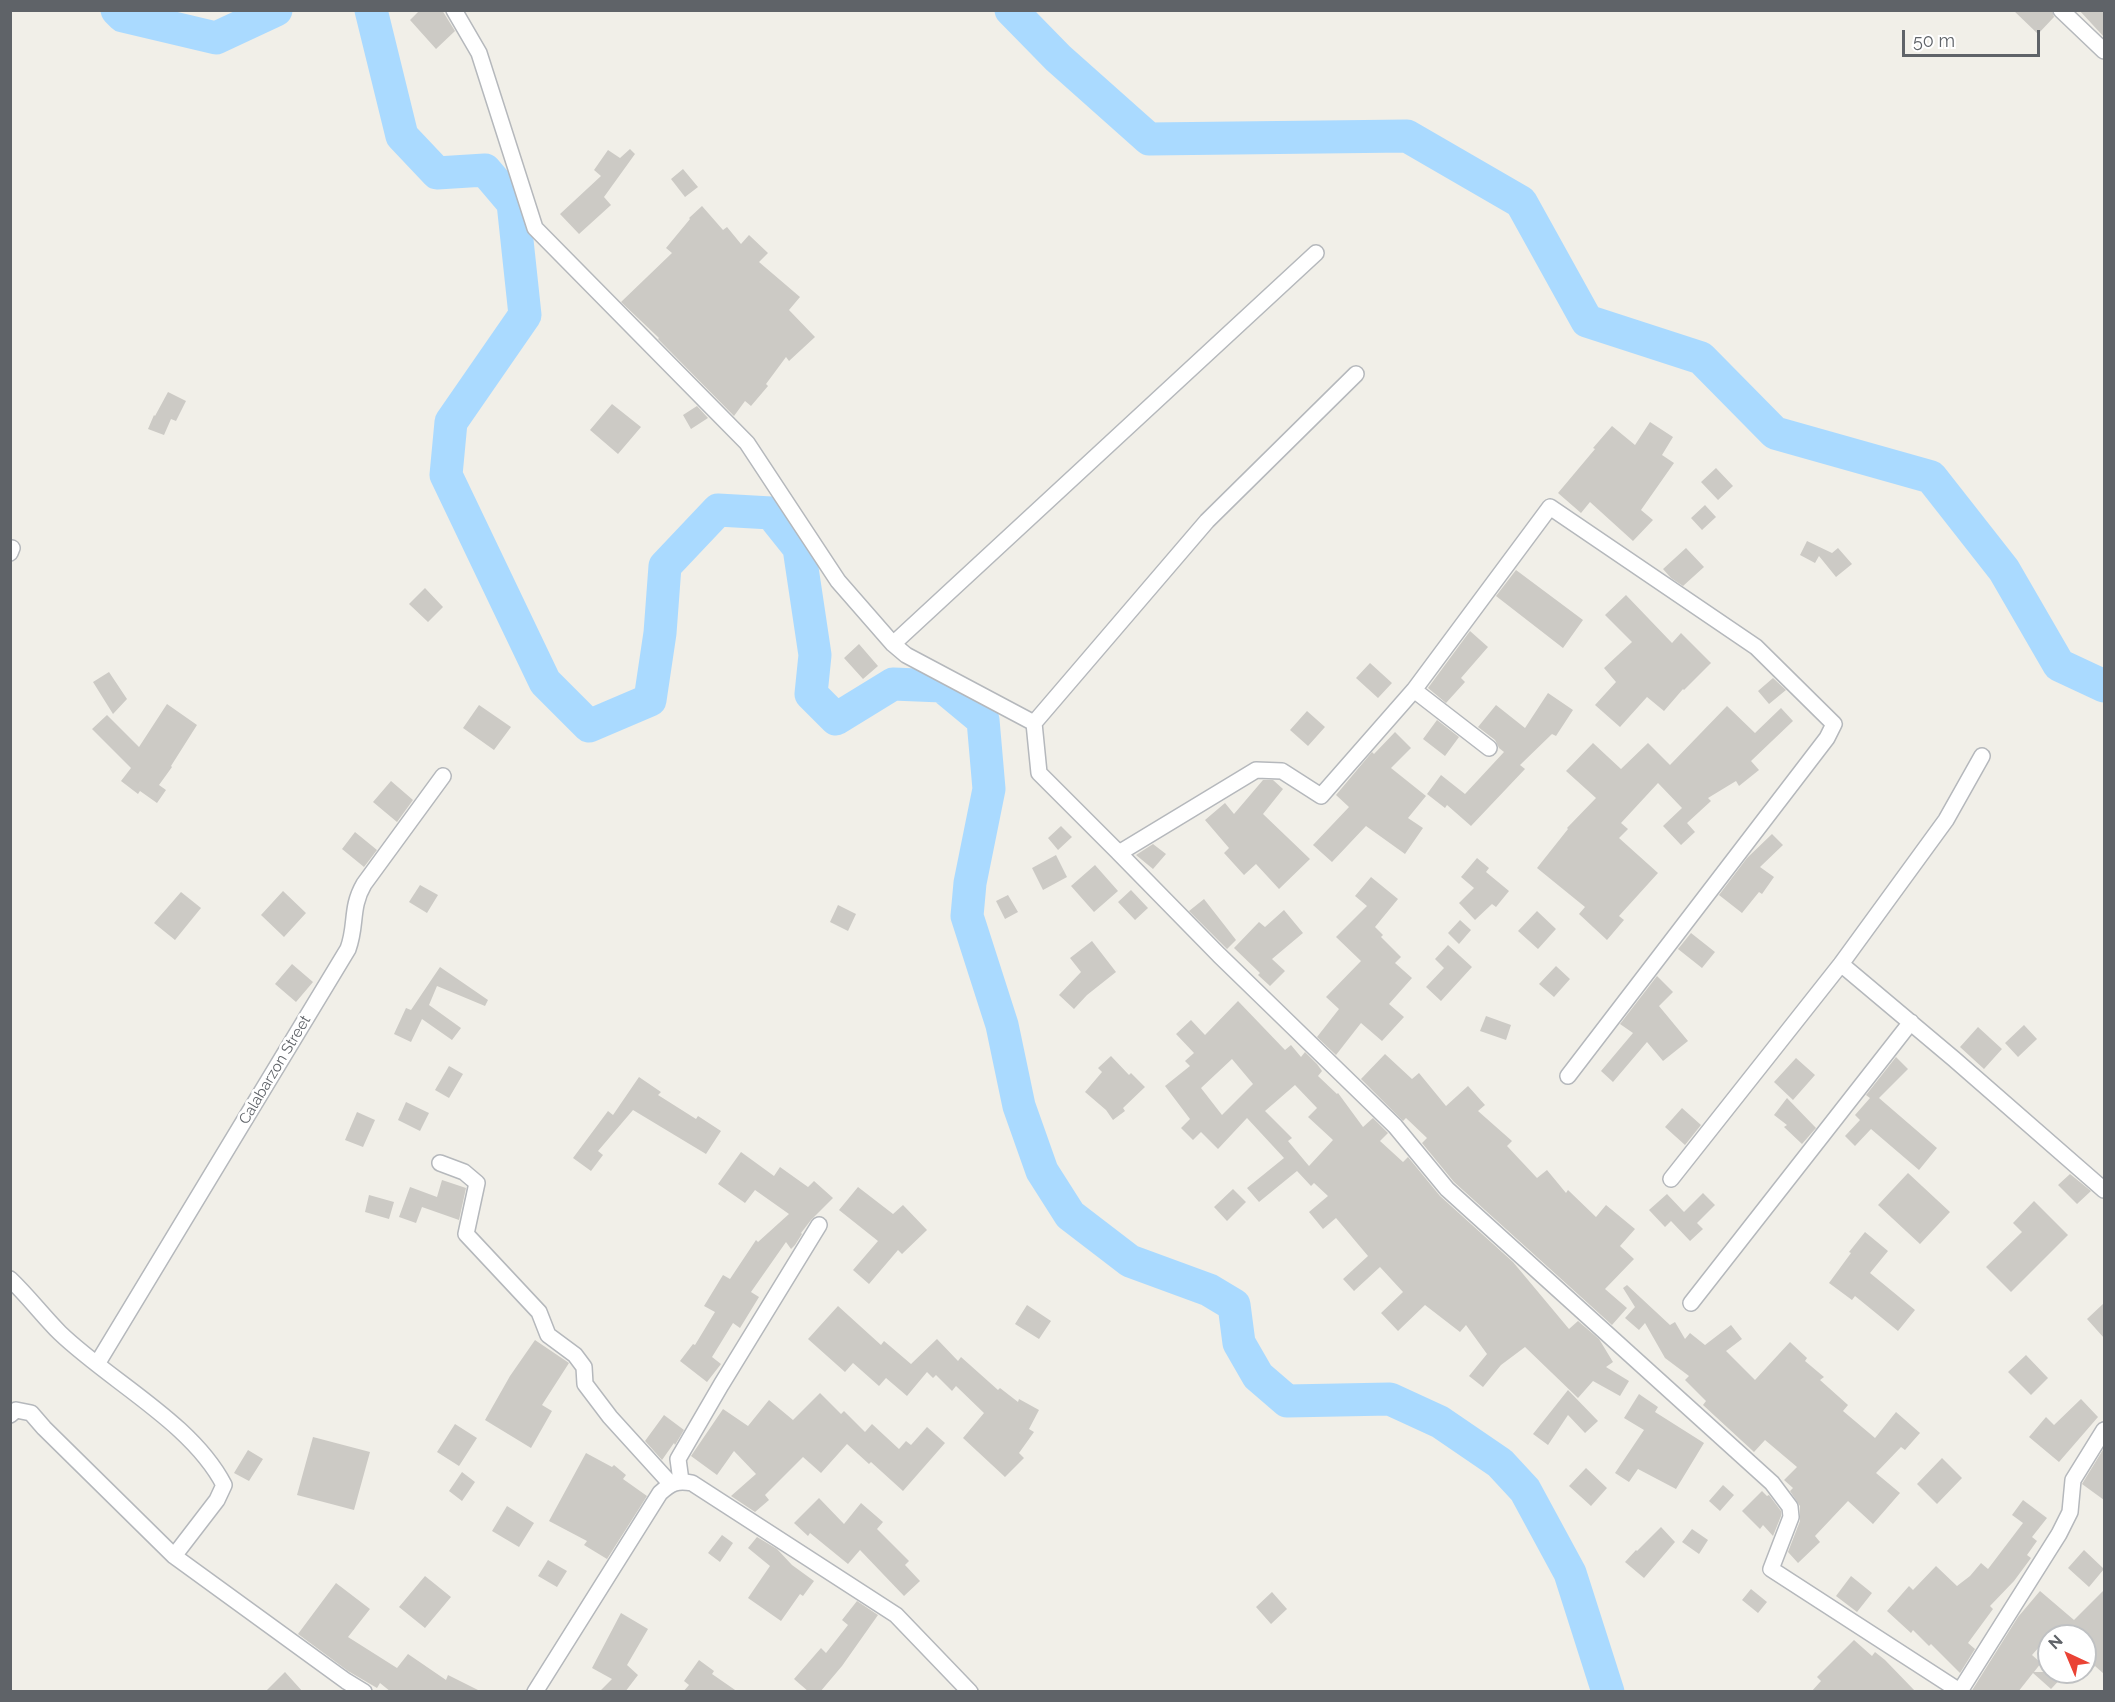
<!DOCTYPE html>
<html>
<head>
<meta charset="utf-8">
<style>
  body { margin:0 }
  #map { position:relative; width:2115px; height:1702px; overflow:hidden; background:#f1efe8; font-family:Raleway,sans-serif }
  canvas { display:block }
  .frame { position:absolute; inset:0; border:12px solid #5f6368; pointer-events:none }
  .north { position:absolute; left:2037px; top:1624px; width:60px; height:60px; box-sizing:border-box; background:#fff; border:2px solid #bfc1c3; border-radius:50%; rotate:316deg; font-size:16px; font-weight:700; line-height:24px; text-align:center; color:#5f6368 }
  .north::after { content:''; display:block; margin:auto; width:21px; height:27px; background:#ea4335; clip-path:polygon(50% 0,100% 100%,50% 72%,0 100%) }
  .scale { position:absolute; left:1902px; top:30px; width:138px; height:27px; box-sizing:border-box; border:3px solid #5f6368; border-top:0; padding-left:8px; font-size:18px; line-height:21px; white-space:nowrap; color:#5f6368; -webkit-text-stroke:4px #fff; paint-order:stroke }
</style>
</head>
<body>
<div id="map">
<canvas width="2115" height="1702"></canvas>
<div class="frame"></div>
<div class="north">N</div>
<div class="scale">50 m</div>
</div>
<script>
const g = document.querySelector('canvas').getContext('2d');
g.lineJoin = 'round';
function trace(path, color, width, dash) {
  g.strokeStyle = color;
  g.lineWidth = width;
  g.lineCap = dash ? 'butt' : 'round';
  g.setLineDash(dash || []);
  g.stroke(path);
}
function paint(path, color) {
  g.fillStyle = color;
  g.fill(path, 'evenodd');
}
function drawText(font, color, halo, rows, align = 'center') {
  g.font = font + ' Raleway,sans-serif';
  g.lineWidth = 5;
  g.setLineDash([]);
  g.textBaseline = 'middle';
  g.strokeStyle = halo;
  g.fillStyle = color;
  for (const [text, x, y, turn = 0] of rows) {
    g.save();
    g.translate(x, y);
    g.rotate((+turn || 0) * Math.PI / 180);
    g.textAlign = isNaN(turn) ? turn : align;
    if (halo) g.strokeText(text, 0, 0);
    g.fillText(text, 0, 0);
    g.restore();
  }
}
const river = new Path2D(`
  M117 10 123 16 216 38 276 10
  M371 10 402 136 437 173 485 170 513 203 525 315 451 422 446 475 545 682 589 726 650 700 660 633 665 566 718 510 771 513 799 548 815 655 811 694 836 719 893 684 942 686 983 720 989 789 970 883 967 916 1002 1025 1019 1106 1042 1171 1070 1215 1130 1261 1209 1290 1234 1305 1239 1343 1258 1376 1287 1401 1390 1399 1440 1422 1500 1463 1525 1490 1570 1573 1608 1692
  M1011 10 1058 58 1149 139 1407 136 1521 202 1587 321 1701 358 1775 433 1931 477 2004 570 2059 665 2104 686`);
const building = new Path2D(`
  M420 10H442L455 31 436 49 410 20Z
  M2013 10H2052L2054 17 2038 34Z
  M2079 10H2104V37Z
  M630 149 635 154 604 197 611 205 579 234 560 214 601 176 594 170 608 150 620 158Z
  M683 169 698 187 685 197 671 179Z
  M702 206 723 230 727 227 741 244 749 235 768 253 759 262 800 297 789 310 815 337 789 361 786 357 766 384 768 386 751 406 745 401 734 416 658 339 659 338 621 302 672 253 666 248 690 219 689 218Z
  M168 392 186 401 176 421 171 419 164 435 148 429 154 415 155 416Z
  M612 404 641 427 618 454 590 430Z
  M697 406 708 418 691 429 683 415Z
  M1650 422 1673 437 1662 455 1674 463 1641 510 1653 520 1633 541 1590 502 1581 513 1558 493 1595 449 1593 448 1612 426 1635 445Z
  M1716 468 1733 486 1718 500 1701 482Z
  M1705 505 1716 517 1702 530 1691 518Z
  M1807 541 1832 553 1838 548 1852 564 1836 577 1819 556 1815 563 1800 555Z
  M1686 548 1704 567 1683 586 1671 578 1663 569Z
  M1516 570 1583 620 1563 648 1496 596Z
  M425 588 443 607 428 622 409 604Z
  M1626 595 1672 643 1681 633 1711 663 1684 690 1683 689 1664 711 1647 697 1620 727 1595 705 1616 682 1604 668 1632 642 1605 615Z
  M1470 631 1488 647 1461 678 1465 682 1446 703 1428 688Z
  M859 644 878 666 863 679 844 658Z
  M1370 663 1392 683 1378 698 1356 678Z
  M109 672 127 699 113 714 93 682Z
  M1773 678 1786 690 1769 704 1758 691Z
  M1548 693 1573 710 1556 736 1552 734 1520 765 1525 769 1471 826 1447 805 1445 808 1427 794 1441 775 1465 794 1504 752 1499 748 1495 740 1478 727 1496 705 1525 728Z
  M167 704 197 725 171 766 172 767 159 785 166 790 157 803 140 791 138 794 121 781 131 768 92 729 107 715 139 747Z
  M479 705 511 727 494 750 463 728Z
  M1727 706 1755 733 1781 708 1793 721 1751 761 1759 770 1739 786 1736 781 1708 798 1711 801 1687 823 1695 832 1681 845 1663 826 1682 808 1658 783 1621 823 1628 829 1619 838 1658 873 1619 916 1624 920 1607 940 1579 914 1585 907 1537 868 1568 829 1567 828 1596 798 1566 771 1593 743 1621 769 1648 743 1670 765Z
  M1307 711 1325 727 1308 746 1290 730Z
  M1437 720 1459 737 1445 756 1423 739Z
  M1395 732 1411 748 1391 768 1426 796 1408 818 1423 828 1405 854 1366 826 1332 862 1313 845 1349 807 1336 795 1372 752 1374 754Z
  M1263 780H1273L1283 789 1263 814 1310 859 1279 889 1256 864 1244 875 1224 853 1229 848 1205 820 1225 803 1234 814Z
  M391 781 413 800 397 822 373 802Z
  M1061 826 1072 837 1058 850 1048 838Z
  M355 832 377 850 364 867 342 849Z
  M1772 834 1783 845 1760 867 1774 877 1762 894 1759 892 1742 913 1719 895 1747 858Z
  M1153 844 1166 854 1153 869 1136 855Z
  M1056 855 1067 877 1043 890 1032 868Z
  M1477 858 1489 868 1486 872 1509 891 1496 907 1492 904 1475 920 1459 903 1474 888 1461 877Z
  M1095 865 1118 891 1094 912 1071 886Z
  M1371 877 1398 899 1375 927 1383 935 1381 937 1401 957 1395 963 1412 978 1389 1004 1404 1017 1382 1041 1361 1023 1336 1055 1317 1037 1339 1009 1326 997 1361 961 1336 937 1367 906 1355 896Z
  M420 885 438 895 427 913 409 902Z
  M1131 890 1148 908 1135 920 1118 902Z
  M283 891 306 913 284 937 261 915Z
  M181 892 201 908 175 940 154 923Z
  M1008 895 1018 912 1005 919 996 901Z
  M1204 899 1236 940 1227 949 1189 911Z
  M838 905 856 914 848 931 830 922Z
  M1284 910 1303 933 1272 959 1285 971 1270 986 1258 975 1260 973 1234 948 1259 922 1265 927Z
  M1537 911 1556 929 1538 949 1518 931Z
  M1460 920 1471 930 1459 944 1448 933Z
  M1691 933 1715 952 1702 968 1678 949Z
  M1092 941 1116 972 1087 995 1074 1009 1059 995 1081 972 1070 958Z
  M1448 945 1472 967 1441 1001 1426 987 1444 968 1435 959Z
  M292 964 313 982 296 1002 275 984Z
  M1556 966 1570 979 1554 997 1539 984Z
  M440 967 488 1000 485 1006 437 986 429 1005 461 1028 452 1040 422 1019 411 1042 394 1034 406 1008 411 1010Z
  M1657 976 1673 992 1659 1006 1688 1041 1663 1061 1647 1042 1613 1082 1601 1071 1633 1033 1620 1024Z
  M1238 1001 1285 1050 1291 1045 1301 1057 1305 1052 1317 1064 1322 1071 1318 1076 1337 1094 1338 1093 1363 1127 1373 1118 1388 1133 1380 1141 1403 1162 1408 1157 1440 1196 1513 1262 1569 1329 1578 1321 1599 1339 1613 1362 1606 1367 1629 1381 1620 1396 1593 1381 1578 1398 1525 1347 1501 1365 1483 1387 1469 1376 1487 1354 1466 1325 1460 1332 1425 1305 1398 1331 1381 1313 1403 1292 1380 1267 1354 1291 1343 1279 1368 1256 1336 1218 1323 1229 1309 1212 1328 1196 1314 1183 1311 1186 1297 1171 1259 1202 1247 1188 1284 1158 1247 1118 1218 1149 1201 1132 1193 1140 1181 1128 1190 1119 1165 1086 1190 1066 1185 1061 1194 1053 1176 1034 1191 1020 1205 1035ZM1232 1059 1253 1084 1222 1115 1201 1088ZM1295 1085 1317 1108 1308 1117 1333 1140 1309 1166 1288 1141 1292 1138 1265 1111Z
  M1486 1016 1511 1025 1506 1040 1480 1031Z
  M2024 1025 2037 1039 2018 1057 2005 1043Z
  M1978 1027 2002 1049 1984 1069 1960 1047Z
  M1385 1054 1412 1079 1419 1073 1446 1106 1468 1086 1485 1105 1478 1111 1512 1141 1507 1146 1537 1178 1547 1170 1566 1193 1568 1190 1596 1217 1606 1205 1635 1229 1620 1246 1634 1259 1605 1289 1627 1308 1612 1325 1454 1182 1422 1143 1427 1138 1406 1118 1403 1121 1361 1079Z
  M1111 1056 1129 1075 1131 1073 1145 1087 1123 1108 1125 1111 1113 1120 1106 1110 1085 1092 1102 1072 1098 1068Z
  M1896 1057 1908 1069 1879 1098 1937 1148 1919 1170 1871 1129 1855 1146 1845 1136 1860 1120 1855 1115 1870 1098 1866 1095Z
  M1796 1058 1815 1075 1793 1100 1774 1082Z
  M449 1066 463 1074 449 1098 435 1090Z
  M639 1077 661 1092 658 1095 696 1119 698 1116 721 1131 706 1154 633 1110 598 1151 603 1155 591 1171 573 1158 608 1111 613 1115Z
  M1787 1098 1816 1128 1802 1144 1784 1127 1787 1125 1774 1115Z
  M406 1102 429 1113 420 1131 398 1120Z
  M1682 1108 1701 1125 1685 1145 1665 1127Z
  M357 1112 375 1120 363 1147 345 1140Z
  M741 1152 774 1176 780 1167 808 1187 814 1181 833 1198 811 1220 801 1233 802 1234 795 1245 791 1249 786 1242 751 1292 759 1297 740 1328 733 1323 712 1357 721 1364 707 1382 680 1361 693 1344 695 1345 715 1312 704 1306 723 1275 730 1279 756 1240 758 1242 789 1214 755 1190 745 1203 718 1184Z
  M1908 1173 1950 1212 1920 1244 1878 1205Z
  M2070 1174 2091 1191 2077 1204 2058 1185Z
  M442 1180 466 1188 459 1220 422 1207 416 1223 399 1217 410 1187 437 1197Z
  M858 1187 893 1214 903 1205 927 1230 902 1254 898 1250 869 1284 853 1270 878 1241 839 1210Z
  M1233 1189 1246 1202 1227 1221 1214 1207Z
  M1703 1193 1715 1205 1697 1223 1703 1229 1690 1241 1671 1221 1665 1227 1649 1210 1667 1194 1684 1212Z
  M369 1195 394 1202 389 1219 365 1212Z
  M2034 1201 2068 1235 2011 1292 1986 1267 2022 1232 2013 1223Z
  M1865 1232 1888 1251 1870 1273 1915 1310 1898 1331 1855 1296 1852 1300 1829 1283 1851 1253 1849 1252Z
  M1627 1285 1670 1325 1675 1322 1685 1339 1690 1333 1705 1345 1731 1325 1742 1339 1726 1351 1755 1380 1790 1342 1807 1358 1805 1361 1824 1377 1820 1380 1848 1405 1843 1411 1875 1438 1896 1412 1920 1433 1905 1450 1901 1447 1876 1473 1900 1493 1873 1524 1848 1501 1815 1536 1820 1542 1798 1563 1788 1552 1800 1521V1506L1790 1491 1793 1488 1784 1480 1797 1467 1765 1440 1754 1452 1703 1405 1706 1401 1685 1380 1689 1376 1665 1358 1645 1323 1639 1330 1625 1318 1635 1307 1623 1288Z
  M2104 1303V1338L2087 1319Z
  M1027 1305 1051 1321 1039 1339 1015 1324Z
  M838 1306 881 1345 884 1341 911 1364 937 1339 958 1361 961 1357 998 1390 1000 1388 1018 1402 1019 1399 1039 1410 1029 1429 1034 1432 1019 1453 1024 1458 1005 1477 963 1438 984 1413 956 1386 952 1391 936 1375 933 1378 927 1372 907 1396 886 1378 879 1386 853 1363 845 1372 808 1339Z
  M535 1340 569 1363 542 1405 552 1411 531 1448 485 1420 510 1376Z
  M2026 1355 2048 1378 2031 1395 2008 1372Z
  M1568 1390 1598 1421 1585 1433 1568 1415 1548 1445 1533 1434Z
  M820 1393 841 1414 844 1411 865 1432 872 1424 899 1449 906 1441 911 1445 927 1427 945 1443 903 1491 871 1462 869 1464 847 1444 821 1473 803 1457 765 1495 769 1500 755 1512 731 1496 756 1474 734 1451 717 1475 691 1456 723 1409 748 1426 769 1400 793 1420Z
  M1639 1394 1658 1407 1655 1412 1704 1443 1676 1489 1638 1469 1629 1482 1615 1473 1644 1430 1624 1418Z
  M2081 1399 2098 1417 2059 1462 2029 1437 2046 1417 2054 1425Z
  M664 1415 684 1430 675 1445 674 1443 662 1460 645 1441Z
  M455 1424 477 1438 459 1466 437 1452Z
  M313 1437 370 1452 354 1510 297 1495Z
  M2104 1448V1500L2082 1484Z
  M248 1450 263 1459 249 1481 234 1473Z
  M586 1453 612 1467 614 1465 626 1475 623 1479 647 1496 607 1559 584 1545 587 1541 549 1521Z
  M1942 1458 1962 1478 1937 1504 1917 1484Z
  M1586 1468 1607 1488 1591 1506 1569 1486Z
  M462 1472 475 1482 462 1501 449 1491Z
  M1723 1485 1734 1495 1720 1511 1709 1501Z
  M1762 1491 1767 1496 1769 1495 1781 1511V1516L1773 1536 1763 1525 1760 1529 1742 1511Z
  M819 1498 844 1524 861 1503 883 1522 877 1529 909 1561 905 1565 920 1581 904 1596 860 1550 848 1564 810 1533 808 1536 794 1523Z
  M2023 1500 2047 1518 2032 1537 2037 1541 2027 1555 2031 1558 2014 1581 1990 1606 1993 1609 1968 1643 1975 1649 1960 1673 1931 1644 1929 1646 1913 1630 1911 1633 1887 1611 1909 1586 1913 1590 1936 1566 1957 1586 1970 1576 1981 1563 1988 1569 2023 1523 2012 1515Z
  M507 1506 534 1523 519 1547 492 1531Z
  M1661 1527 1675 1542 1644 1578 1625 1562 1636 1550 1637 1551Z
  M1692 1529 1708 1540 1699 1554 1682 1542Z
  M722 1535 733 1543 720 1562 708 1553Z
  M757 1537 777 1549 792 1565 814 1581 803 1596 800 1594 781 1621 748 1598 770 1566 748 1548Z
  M2084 1550 2104 1569 2089 1587 2068 1568Z
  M548 1560 567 1571 557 1587 538 1576Z
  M425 1576 451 1597 425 1628 399 1607Z
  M1851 1576 1872 1593 1857 1612 1836 1596Z
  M336 1583 370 1609 348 1637 397 1668 408 1654 446 1680 448 1675 482 1692H391L380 1683 377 1688 348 1671 298 1634Z
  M1751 1589 1767 1602 1758 1613 1742 1600Z
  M2104 1590V1674L2095 1666 2085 1675V1636H2049L2032 1655 2041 1663 2034 1672H2067L2051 1689 2033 1673 2018 1692H1971L2018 1617 2040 1591 2074 1620Z
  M1272 1592 1287 1609 1271 1624 1256 1607Z
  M857 1601 878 1615 842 1666 820 1692H809L794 1679 821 1648 826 1653 848 1625 842 1620Z
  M621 1613 648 1629 627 1665 638 1675 625 1692H599L612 1679 592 1668Z
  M1854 1640 1872 1656 1875 1652 1885 1660 1916 1692H1811L1821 1681 1817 1677Z
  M699 1660 714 1671 712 1674 738 1692H683L689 1685 684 1681Z
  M285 1672 303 1692H265Z`);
const minor = new Path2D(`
  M454 10 479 53 535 228 747 443 838 581 893 644 906 655 1034 723 1039 773 1119 853
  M2061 10 2104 51
  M10 553 12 548
  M893 644 1316 253
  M1414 690 1550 507 1756 647 1834 724 1827 738 1568 1076
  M1034 723 1207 521 1356 374
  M1489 748 1414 690 1321 796 1282 771 1256 770 1119 853 1219 955 1395 1126 1447 1189 1772 1483 1790 1507 1791 1517 1771 1569 1961 1692
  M1841 964 1954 1059 2104 1190
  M440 1163 464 1172 477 1183 466 1234 539 1312 548 1335 575 1355 584 1367 585 1384 610 1417 670 1483
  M1671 1179 1841 964 1946 820 1982 756
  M10 1279C28 1296 43 1316 60 1333 111 1382 192 1423 224 1485L217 1500 174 1556 346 1681 364 1692
  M1691 1303 1911 1022
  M97 1364 348 949C357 925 350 908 364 884L443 776
  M10 1415 16 1410 31 1413 44 1428 174 1556
  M681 1481 678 1459 721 1385 819 1225
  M1960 1691 2059 1534 2070 1512 2073 1480 2104 1430
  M535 1692 660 1493C671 1483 677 1480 692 1483L896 1615 970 1692`);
const streetNames = [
  ["Calabarzon Street",275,1070,-59]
];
trace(river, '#aadaff', 33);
paint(building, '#cccac5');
trace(minor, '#b5b8bc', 18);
trace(minor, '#fff', 15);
drawText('15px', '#5f6368', '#fff', streetNames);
</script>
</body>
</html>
